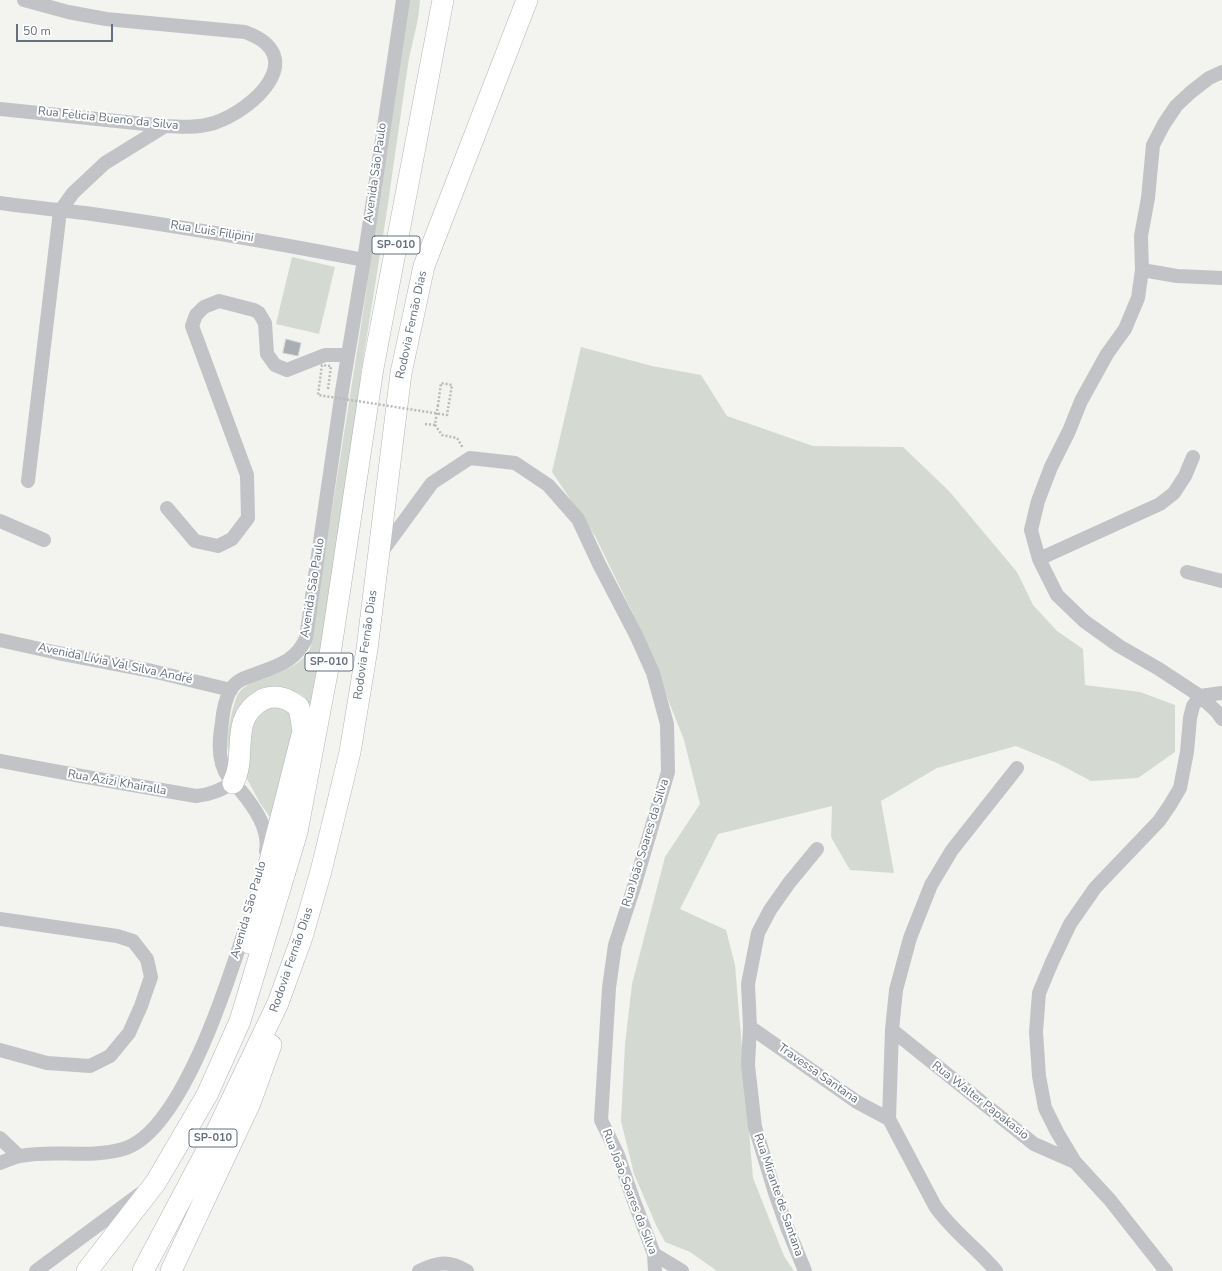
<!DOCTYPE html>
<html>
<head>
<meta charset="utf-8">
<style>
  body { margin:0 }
  #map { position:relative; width:1222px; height:1271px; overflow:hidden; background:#f3f3f0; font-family:"Nunito Sans",sans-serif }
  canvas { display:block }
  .scale { position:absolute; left:16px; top:24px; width:97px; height:18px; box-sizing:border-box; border:2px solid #65707e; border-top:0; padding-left:5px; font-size:12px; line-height:14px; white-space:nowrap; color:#65707e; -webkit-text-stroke:3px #fff; paint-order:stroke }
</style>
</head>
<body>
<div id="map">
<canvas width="1222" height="1271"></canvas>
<div class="scale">50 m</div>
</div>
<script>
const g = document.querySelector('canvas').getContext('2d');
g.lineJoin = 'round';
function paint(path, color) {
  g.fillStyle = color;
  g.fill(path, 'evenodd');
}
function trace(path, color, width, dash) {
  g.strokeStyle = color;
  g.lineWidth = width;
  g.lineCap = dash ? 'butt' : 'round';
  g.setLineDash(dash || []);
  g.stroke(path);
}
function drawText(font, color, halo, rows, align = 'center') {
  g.font = font + ' "Nunito Sans",sans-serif';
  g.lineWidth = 4;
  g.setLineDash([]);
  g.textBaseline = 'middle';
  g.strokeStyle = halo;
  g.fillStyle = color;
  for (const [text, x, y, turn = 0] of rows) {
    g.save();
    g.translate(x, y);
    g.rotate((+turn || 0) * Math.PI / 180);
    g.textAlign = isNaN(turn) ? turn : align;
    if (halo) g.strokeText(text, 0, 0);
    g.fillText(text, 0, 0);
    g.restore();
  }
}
const green = new Path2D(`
  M409 0H420L418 19 409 58 404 92 386 217 361 373 345 501 311 707C306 692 291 689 277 689L231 757C224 743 227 736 230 721 232 713 234 702 238 694 254 671 294 678 310 649L361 326Z
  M292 257 335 267 319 334 276 324Z
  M581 347 652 366 701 375 727 416 813 446 903 447 949 491 1017 572 1033 605 1057 631 1083 649 1085 685 1140 692 1175 705V752L1138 778 1091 781 1057 763 1016 746 937 768 881 801 894 873 850 870 831 837 832 806 718 834 680 909 726 930 735 965 753 1178 784 1256 794 1271H717L690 1252 665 1242 656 1225 634 1174 621 1121 625 1044 632 984 665 857 700 804 684 740 639 626 595 536 552 472Z
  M279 705 298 718 274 823 260 803 247 779V736L260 711Z`);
const building = new Path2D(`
  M286 339 301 343 298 356 283 353Z`);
const path = new Path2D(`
  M438 405 435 425 442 435 457 438 463 448
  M425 424 435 425`);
const minor = new Path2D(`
  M1222 72 1209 78 1191 92 1176 106 1164 124 1153 145 1148 198 1141 236 1142 270 1138 298 1125 329 1107 354 1081 401 1069 431 1051 467 1038 501 1031 530 1039 559 1057 595 1084 621 1119 646 1159 669 1200 696 1217 712 1222 719
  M0 109 165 126C181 127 198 128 214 123 254 110 311 56 245 32L106 19 68 12 24 0
  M0 203C28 207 57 210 85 213 178 226 271 242 364 260
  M60 211 73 193 105 163 165 126
  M1142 270 1177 276 1222 278
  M28 481 60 211
  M167 508 195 541 218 546 232 539 248 518 247 475 192 326 196 315 204 307 219 301 254 310 259 313 265 323 267 354 275 365 287 370 325 355H348
  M0 521 44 540
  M380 554 432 483 470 458 515 463 548 485 578 519 599 564 636 635 653 673 667 724 668 772 634 887 615 945 609 988 601 1120 618 1155 632 1196 654 1254 655 1271
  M1039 559 1160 504 1174 493 1185 476 1193 457
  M1187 572 1222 581
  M0 640 58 653 152 671 231 690
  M1200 696 1222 693
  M0 761 81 776 196 796C210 795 220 790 233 783
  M266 851C270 829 254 807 241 791 232 782 226 777 222 764 218 750 220 735 222 722 223 711 225 699 231 689 236 681 244 678 253 675 276 666 296 662 306 638L342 391 364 260 403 0
  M0 919 117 936 133 941 147 959 151 977 141 1006 129 1033 110 1056 90 1066 47 1063 0 1050
  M750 1027 857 1102 889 1119
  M892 1030 1034 1144 1075 1162
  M0 1138 19 1156
  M0 1163C6 1161 13 1157 20 1156 54 1149 89 1159 123 1149 181 1133 228 982 245 929
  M654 1254 682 1271
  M36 1271 140 1194
  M419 1271C438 1262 448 1260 467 1271
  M805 1271 787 1227 776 1196 755 1127 748 1065 750 1027 748 984 758 933 770 910 789 883 817 849
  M996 1271C977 1248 952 1231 935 1206L889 1119 892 1030 896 990 910 938 931 885 952 850 1017 768
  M1166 1271 1110 1200 1075 1162 1057 1132 1045 1108 1039 1076 1036 1032 1039 993 1052 962 1070 924 1095 888 1159 821 1170 805 1180 788 1187 752 1190 718 1193 706 1200 696`);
const highway = new Path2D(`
  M233 783C248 756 228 719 262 700 276 693 288 699 299 707L303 731 249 943
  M87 1271 156 1182 207 1095 240 1021 297 832 328 668 373 368 443 0
  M143 1271 213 1139 278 1003 302 937 321 871 350 752 367 649 401 373 424 266 527 0
  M171 1271 250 1103 271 1045`);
const pathBridge = new Path2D(`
  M328 389 331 366 322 365 318 395 447 415 452 385 441 383 438 405`);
const shields = [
  [396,245,48],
  [329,662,48],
  [213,1138,48]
];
const shieldNames = [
  ["SP-010",396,245],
  ["SP-010",329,662],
  ["SP-010",213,1138]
];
const streetNames = [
  ["Rua Felicia Bueno da Silva",108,119,6],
  ["Avenida São Paulo",376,173,-82],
  ["Rua Luis Filipini",212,232,9],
  ["Rodovia Fernão Dias",412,325,-78],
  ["Avenida São Paulo",313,588,-81],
  ["Rodovia Fernão Dias",366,645,-82],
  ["Avenida Lívia Val Silva André",115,664,12],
  ["Rua Azizi Khairalla",117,783,10],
  ["Rua João Soares da Silva",646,843,-73],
  ["Avenida São Paulo",249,910,-74],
  ["Rodovia Fernão Dias",292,960,-71],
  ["Travessa Santana",818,1074,35],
  ["Rua Walter Papakasio",980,1101,38],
  ["Rua João Soares da Silva",629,1192,69],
  ["Rua Mirante de Santana",778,1195,71]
];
paint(green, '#d4dad1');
paint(building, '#a9aeb3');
trace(building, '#d4d4d2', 1);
trace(highway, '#b1b4b7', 22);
trace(path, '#b8babc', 2.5, [2, 2]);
trace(minor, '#c1c3c7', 14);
trace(highway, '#fff', 21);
trace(pathBridge, '#b8babc', 2.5, [2, 2]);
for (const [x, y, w] of shields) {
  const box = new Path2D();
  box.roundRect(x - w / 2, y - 9, w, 18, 3);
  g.fillStyle = '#fff';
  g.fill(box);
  trace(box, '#65707e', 1);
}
drawText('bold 11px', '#65707e', null, shieldNames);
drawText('12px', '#65707e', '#fff', streetNames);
</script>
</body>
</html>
